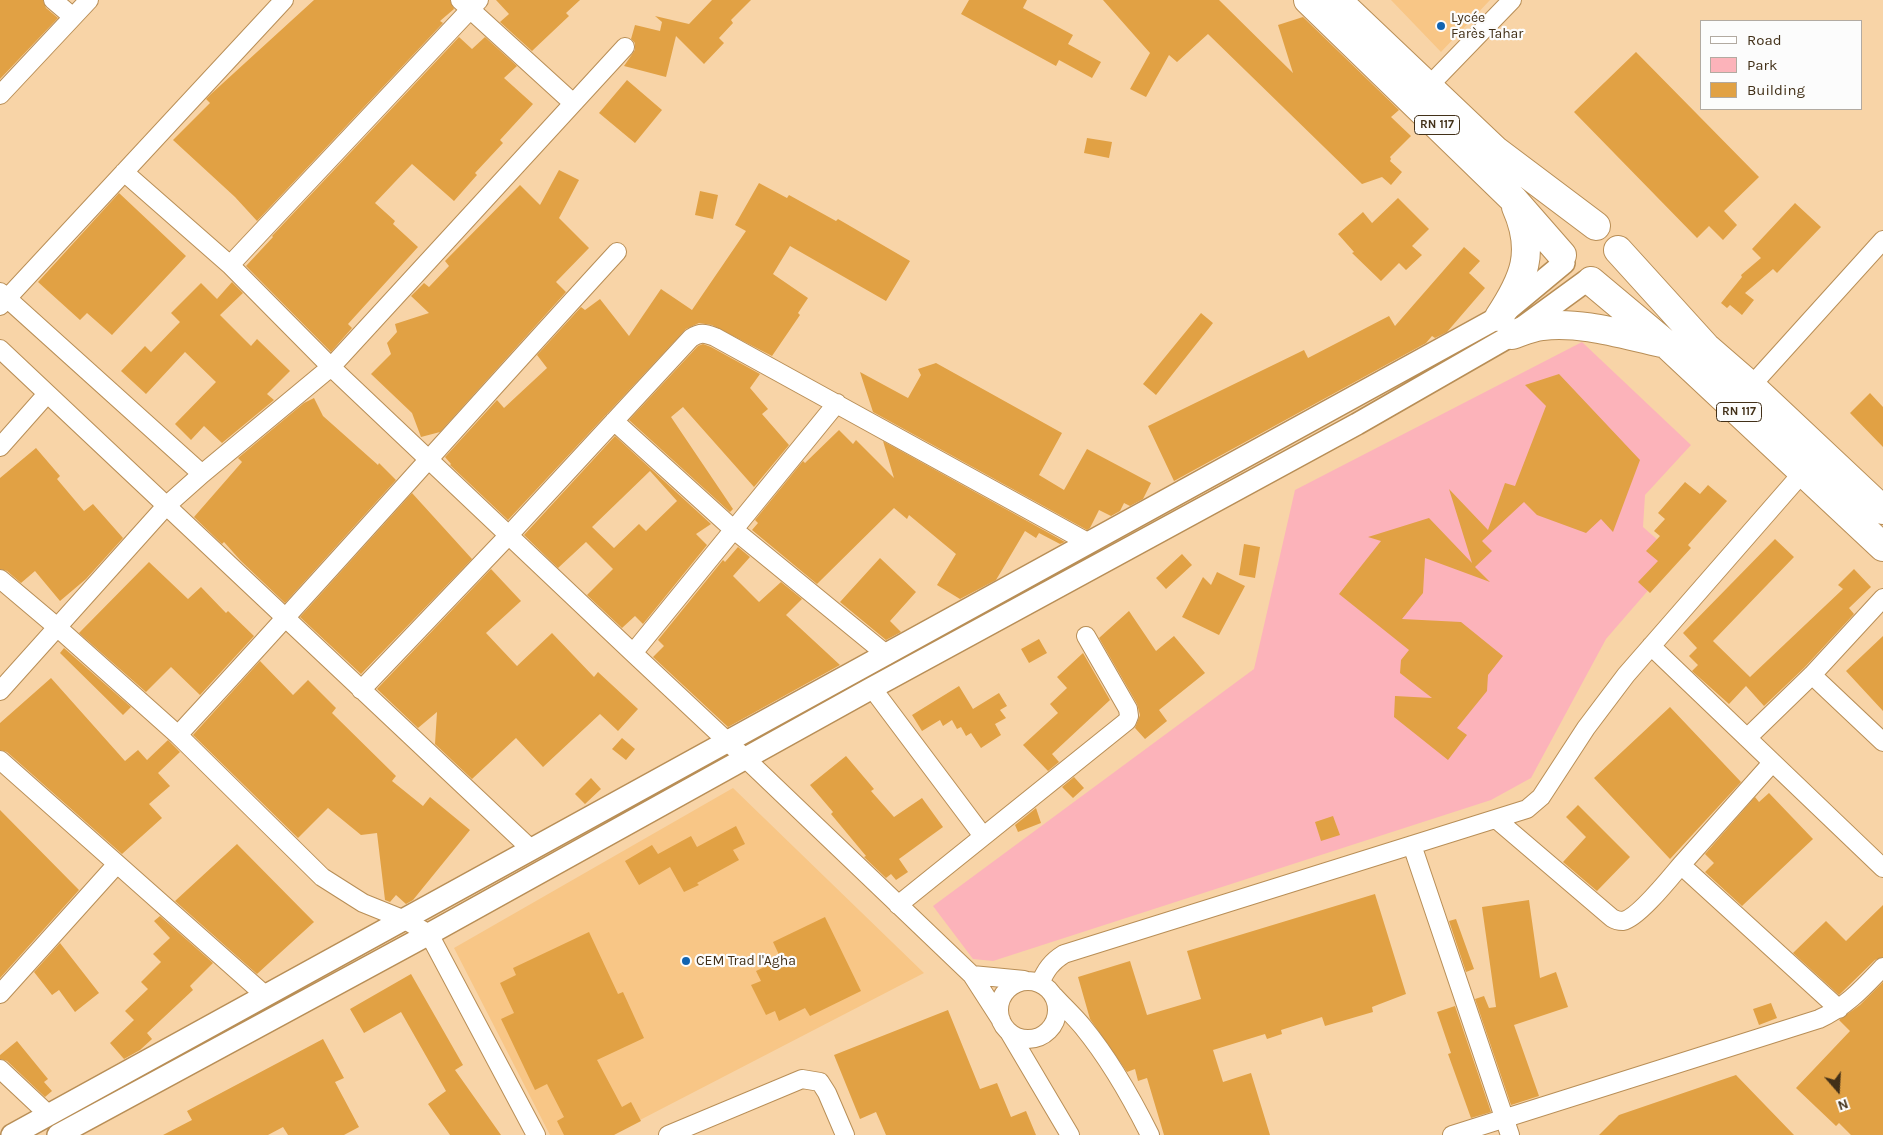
<!DOCTYPE html>
<html>
<head>
<meta charset="utf-8">
<style>
  body { margin:0 }
  #map { position:relative; width:1883px; height:1135px; overflow:hidden; background:#f8d4a7; font-family:Karla,sans-serif }
  canvas { display:block }
  .legend { position:absolute; left:1700px; top:20px; width:162px; height:90px; box-sizing:border-box; background:#fcfcfc; border:1px solid #b2aaa1; margin:0; padding:6px 9px; list-style:none; font-size:15px; color:#423018 }
  .legend li { display:flex; align-items:center; gap:10px; height:25px }
  .legend b { width:25px; border:1px solid #b2aaa1 }
  .north { position:absolute; left:1813px; top:1065px; width:50px; height:50px; -webkit-text-stroke:4px #fcfcfc; paint-order:stroke; rotate:161deg; font-size:14px; font-weight:700; line-height:20px; text-align:center; color:#423018 }
  .north::after { content:''; display:block; margin:auto; width:18px; height:22px; background:#423018; clip-path:polygon(50% 0,100% 100%,50% 72%,0 100%) }
</style>
</head>
<body>
<div id="map">
<canvas width="1883" height="1135"></canvas>
<ul class="legend">
<li><b style="height:6px;background:#fff"></b>Road</li>
<li><b style="height:14px;background:#fcb3ba"></b>Park</li>
<li><b style="height:14px;background:#e1a144"></b>Building</li>
</ul>
<div class="north">N</div>
</div>
<script>
const g = document.querySelector('canvas').getContext('2d');
g.lineJoin = 'round';
function paint(path, color) {
  g.fillStyle = color;
  g.fill(path, 'evenodd');
}
function trace(path, color, width, dash) {
  g.strokeStyle = color;
  g.lineWidth = width;
  g.lineCap = dash ? 'butt' : 'round';
  g.setLineDash(dash || []);
  g.stroke(path);
}
function drawText(font, color, halo, rows, align = 'center') {
  g.font = font + ' Karla,sans-serif';
  g.lineWidth = 4.5;
  g.setLineDash([]);
  g.textBaseline = 'middle';
  g.strokeStyle = halo;
  g.fillStyle = color;
  for (const [text, x, y, turn = 0] of rows) {
    g.save();
    g.translate(x, y);
    g.rotate((+turn || 0) * Math.PI / 180);
    g.textAlign = isNaN(turn) ? turn : align;
    if (halo) g.strokeText(text, 0, 0);
    g.fillText(text, 0, 0);
    g.restore();
  }
}
const built = new Path2D(`
  M1391 0H1490L1441 52Z
  M733 788 924 973 611 1135H550L454 948Z`);
const green = new Path2D(`
  M1582 342 1691 445 1645 495 1643 527 1677 557 1606 639 1531 778 1491 800 993 961 973 959 933 906 1254 669 1295 490Z`);
const building = new Path2D(`
  M0 0H43L46 8 58 18 0 79Z
  M314 0H450L454 9 440 21 443 23 257 221 235 197 173 140 210 103 206 99 211 94Z
  M496 0H580L566 13 569 16 532 51 500 22 509 14Z
  M712 0H751L731 20 733 23 719 38 724 43 704 64 676 36 666 77 624 66 635 50V43L631 39 635 25 660 31 662 22 655 16 689 24Z
  M969 0H1027L1023 8 1073 35 1068 44 1101 62 1092 78 1059 60 1056 66 961 14Z
  M1103 0H1219L1293 73 1278 25 1303 17 1399 110 1391 117 1411 136 1390 157 1391 159 1390 161 1402 172 1391 185 1382 177 1362 184 1208 34 1177 62 1169 55 1146 97 1130 89 1150 53Z
  M459 37 472 49 485 37 517 66 504 78 533 104 500 140 503 143 475 173 477 175 454 201 412 164 375 203 395 221 393 224 418 247 348 324 352 328 331 352 246 266 273 237 272 236Z
  M1636 52 1759 177 1724 211 1737 225 1723 240 1709 226 1697 238 1574 112Z
  M627 80 662 110 635 143 599 113Z
  M1087 138 1112 142 1109 158 1084 153Z
  M559 170 579 180 559 218 589 248 556 282 566 292 440 432 421 437 412 413 371 374 391 354 387 343 397 332 395 324 429 313 411 296 424 283 429 287 449 266 445 261 520 185 540 205Z
  M759 183 787 198 789 195 836 221 838 219 910 261 886 301 790 246 773 274 808 298 798 313 800 315 772 356 712 325 699 323 686 329 508 520 450 465 451 464 445 457 497 400 504 408 547 368 537 355 581 307 585 310 600 299 629 336 661 289 692 310 746 231 735 225Z
  M700 191 718 195 713 219 695 215Z
  M119 193 186 256 112 335 87 313 80 320 38 282Z
  M1398 198 1429 229 1412 246 1422 255 1406 270 1399 263 1381 281 1352 253 1354 252 1338 234 1363 212 1372 223Z
  M1795 203 1821 227 1777 273 1773 269 1745 293 1754 300 1742 315 1730 305 1727 308 1721 303 1742 277 1741 275 1761 258 1752 249Z
  M1464 247 1480 261 1469 273 1485 288 1447 332 1435 338 1432 336 1426 343 1174 481 1148 426 1304 350 1308 358 1389 316 1395 326Z
  M232 282 243 293 220 315 251 346 257 339 290 371 267 394 274 400 222 443 204 426 191 440 175 424 216 382 185 352 146 394 121 371 145 346 151 352 180 322 171 313 201 283 217 299Z
  M1201 313 1213 323 1156 395 1143 384Z
  M703 344 711 347 760 374 750 388 768 409 762 414 789 445 754 487 683 407 671 417 733 509 730 512 629 420 698 346Z
  M936 363 1062 433 1039 475 1064 490 1087 449 1151 483 1143 499 1130 506 1124 503 1120 511 1111 516 1099 510 1090 528 1087 530 873 412 860 372 908 398 921 375 918 369Z
  M1559 374 1640 460 1613 532 1601 519 1586 533 1537 515 1524 502 1482 541 1492 551 1475 567 1490 582 1425 558 1423 593 1402 619 1461 622 1503 656 1488 675 1487 691 1457 728 1467 735 1448 760 1394 717 1395 696 1432 698 1400 673 1401 660 1409 650 1339 594 1381 541 1368 537 1429 518 1472 563 1449 489 1488 530 1505 483 1515 486 1546 406 1525 385Z
  M1870 393 1883 407V447L1850 413Z
  M314 398 323 416 378 465 379 463 396 480 285 603 241 561 224 542 222 544 194 517 242 462 238 458 304 403Z
  M839 430 853 444 856 440 894 478 883 441 1065 542 1060 544 1039 533 1036 538 1025 531 996 580 960 599 937 585 956 554 909 515 907 519 894 508 817 584 752 530 758 523 755 520 803 461 805 463Z
  M615 436 711 524 696 534 707 545 643 624 635 616 622 628 587 595 613 569 586 542 558 568 524 535ZM650 471 677 501 646 531 639 524 614 548 592 527Z
  M36 448 60 476 57 479 84 511 93 504 123 538 86 579 60 601 35 571 21 583 7 571 0 569V478Z
  M1685 482 1700 494 1708 485 1727 501 1688 545 1691 548 1650 593 1638 582 1658 561 1646 551 1660 536 1654 531 1665 519 1658 513Z
  M412 493 472 559 361 674 300 617Z
  M1775 539 1794 557 1713 641 1750 677 1843 589 1838 585 1854 569 1871 587 1849 608 1854 614 1804 668 1764 706 1746 686 1729 704 1692 671 1698 665 1689 656 1697 648 1683 633Z
  M1244 544 1260 547 1255 578 1239 575Z
  M738 547 750 557 733 576 759 602 781 582 802 599 786 615 840 665 728 727 653 657 664 646 658 640 723 560 725 562Z
  M1182 554 1192 565 1166 589 1156 578Z
  M880 558 916 592 890 621 901 632 886 640 840 602Z
  M149 562 188 599 201 587 226 613 228 611 254 636 200 695 171 667 146 692 79 633Z
  M491 569 521 601 486 633 517 666 552 633 594 677 598 672 638 709 618 731 600 714 543 767 516 738 472 779 435 744 437 712 418 728 377 689Z
  M1217 572 1245 586 1219 635 1182 617 1203 577 1211 585Z
  M1129 611 1156 651 1174 636 1205 673 1159 710 1167 721 1145 739 1135 728 1140 715 1137 704 1099 638Z
  M1883 636V711L1846 671Z
  M1039 639 1047 653 1029 663 1021 649Z
  M64 648 131 707 123 715 60 653Z
  M1083 653 1110 700 1052 754 1059 762 1048 771 1023 745 1058 713 1050 704 1067 688 1057 677Z
  M260 661 293 695 308 680 336 708 332 713 396 776 392 781 423 806 430 797 470 830 413 900 406 904 396 895 390 902 385 900 377 833 361 835 328 808 298 838 193 735Z
  M51 678 125 761 138 750 147 760 168 740 180 752 158 773 170 786 149 804 162 818 122 854 7 752 0 750V723Z
  M959 686 973 709 999 693 1007 706 1000 710 1006 718 995 724 1001 735 981 748 971 733 966 736 961 727 957 729 952 720 943 726 940 720 922 731 912 715Z
  M1670 707 1741 782 1670 859 1594 778Z
  M622 738 635 749 626 760 612 749Z
  M846 756 874 789 871 791 894 817 922 798 943 827 899 859 908 872 896 880 891 874 886 878 864 857 866 856 831 814 833 812 810 785Z
  M1074 777 1084 788 1073 798 1062 787Z
  M591 778 601 789 585 804 575 794Z
  M1769 793 1813 839 1742 906 1705 872 1714 863 1705 854 1755 797 1759 802Z
  M1578 805 1630 857 1597 891 1563 862 1586 837 1566 817Z
  M1036 808 1041 823 1018 832 1015 825Z
  M0 810 79 890 0 978Z
  M1333 816 1340 835 1321 841 1315 822Z
  M736 826 745 844 733 850 739 860 697 883 699 885 684 892 670 867 639 885 625 861 652 845 658 854 691 836 697 847Z
  M237 844 314 922 257 974 175 901Z
  M1375 894 1406 994 1372 1007 1373 1012 1325 1026 1322 1017 1281 1030 1282 1034 1267 1039 1265 1034 1213 1050 1223 1082 1251 1073 1270 1135H1164L1147 1078 1138 1081 1135 1069 1127 1072 1090 1019 1078 977 1130 961 1147 1015 1201 999 1187 951Z
  M1529 900 1540 978 1556 972 1568 1007 1514 1025 1539 1096 1511 1105 1475 999 1484 996 1489 1008 1496 1007 1482 907Z
  M1883 905V957L1875 960 1839 995 1793 953 1826 921 1846 941Z
  M160 916 213 963 190 986 193 990 147 1033 152 1039 140 1050 124 1059 110 1043 134 1020 125 1011 148 989 141 982 161 962 153 954 170 938 154 921Z
  M825 917 861 991 810 1016 805 1008 779 1021 775 1011 766 1015 751 985 761 981 756 971 781 959 773 942Z
  M1456 919 1474 969 1466 972 1449 921Z
  M589 932 618 994 623 992 644 1038 597 1060 622 1107 631 1102 641 1121 614 1135H564L557 1121 564 1117 547 1084 535 1090 501 1019 514 1013 500 983 516 975 513 968Z
  M60 943 99 993 75 1012 59 990 52 995 34 972Z
  M411 974 463 1065 455 1070 501 1135H450L428 1104 446 1091 401 1012 364 1033 350 1009Z
  M1883 982V1135H1851L1839 1123 1836 1126 1796 1088 1850 1031 1839 1020 1860 1005Z
  M1771 1003 1777 1018 1759 1025 1753 1009Z
  M1455 1006 1491 1112 1471 1118 1448 1054 1451 1053 1437 1012Z
  M948 1010 980 1089 997 1083 1011 1117 1026 1111 1036 1135H886L876 1112 860 1119 834 1055Z
  M323 1039 344 1078 335 1082 359 1127 344 1135H288L283 1127 268 1135H163L192 1120 187 1111Z
  M17 1041 48 1079 44 1082 52 1091 45 1097 7 1061 0 1059V1055Z
  M1736 1075 1794 1135H1599L1619 1115Z`);
const minor = new Path2D(`
  M53 0 73 17
  M460 0 573 103
  M1422 93 1512 0
  M0 95 89 0
  M124 172 230 265 331 367 633 653 745 758 972 975 1001 1020
  M230 265 479 0
  M0 292 202 474
  M0 306 284 0
  M0 349 532 850
  M1751 386 1883 240
  M614 421 733 529 887 655
  M0 447 47 394
  M0 579 57 627 178 735 322 877 363 903 405 920 429 934 536 1135
  M1651 646 1883 868
  M633 653 837 403
  M1812 675 1883 742
  M872 688 983 836
  M361 690 508 536 691 338C700 332 705 333 715 337L1089 543
  M0 691 166 506 202 474 331 367 625 47
  M178 735C326 575 470 412 617 252
  M1747 738 1812 675 1883 598
  M0 760 266 996
  M1772 763 1681 865 1839 1009
  M1496 819 1612 918C1615 920 1619 921 1623 921 1638 918 1670 878 1681 865
  M1412 845 1510 1135
  M898 905 1127 721 1129 716 1128 709 1086 636
  M972 975 1024 980
  M999 1010a29 29 0 1 1 58 0a29 29 0 1 1-58 0Z
  M1040 983C1046 970 1051 962 1064 954L1527 809 1541 797 1586 728 1626 675 1804 471
  M0 994 117 864
  M1054 996C1063 1006 1074 1016 1083 1027 1110 1060 1131 1097 1150 1135
  M1009 1032 1070 1135
  M0 1069 49 1115
  M668 1135 802 1079 820 1082 827 1093 845 1135
  M1452 1135 1819 1019C1846 1007 1863 988 1883 967`);
const tertiary = new Path2D(`
  M12 1135 1499 317 1564 263
  M58 1135 429 934 872 688 1357 424 1512 335 1586 281`);
const primary = new Path2D(`
  M1308 0 1513 199 1562 255
  M1337 0 1495 150 1596 226
  M1618 250 1706 347 1751 386 1883 510
  M1591 281 1665 343 1883 547
  M1499 317C1524 279 1536 252 1516 207
  M1512 335C1521 332 1532 327 1542 326 1581 321 1624 335 1662 343`);
const markers = [
  [1441,26,5,"#1163b1"],
  [686,961,5,"#1163b1"]
];
const shields = [
  [1437,125,45],
  [1739,412,45]
];
const shieldNames = [
  ["RN 117",1437,125],
  ["RN 117",1739,412]
];
const poiNames = [
  ["Lycée",1451,18],
  ["Farès Tahar",1451,34],
  ["CEM Trad l'Agha",696,961]
];
paint(built, '#f8c686');
paint(green, '#fcb3ba');
paint(building, '#e1a144');
trace(minor, '#b88e56', 20);
trace(tertiary, '#b88e56', 24);
trace(primary, '#b88e56', 30);
trace(minor, '#fff', 18);
trace(tertiary, '#fff', 21);
trace(primary, '#fff', 28);
for (const [x, y, r, color] of markers) {
  const dot = new Path2D();
  dot.arc(x, y, r, 0, 2 * Math.PI);
  g.fillStyle = color;
  g.fill(dot);
  trace(dot, '#fcfcfc', 2);
}
for (const [x, y, w] of shields) {
  const box = new Path2D();
  box.roundRect(x - w / 2, y - 9.5, w, 19, 4);
  g.fillStyle = '#fcfcfc';
  g.fill(box);
  trace(box, '#423018', 1);
}
drawText('bold 12px', '#423018', null, shieldNames);
drawText('14px', '#423018', '#fcfcfc', poiNames, 'left');
</script>
</body>
</html>
